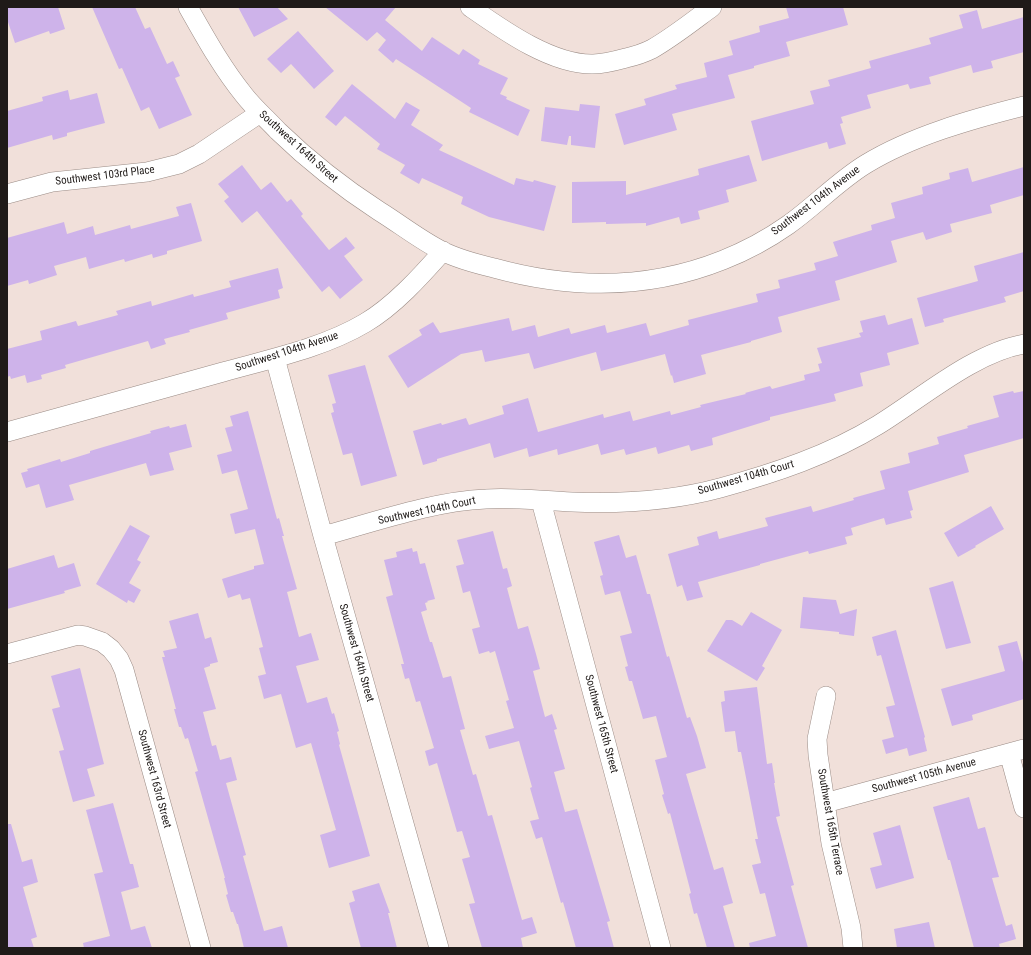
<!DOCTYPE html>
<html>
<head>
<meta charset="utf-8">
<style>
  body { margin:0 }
  #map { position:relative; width:1031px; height:955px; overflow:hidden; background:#f1e0da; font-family:"Roboto Condensed",sans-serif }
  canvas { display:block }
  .frame { position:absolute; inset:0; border:8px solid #1f1a18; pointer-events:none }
</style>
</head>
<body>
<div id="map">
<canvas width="1031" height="955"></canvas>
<div class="frame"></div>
</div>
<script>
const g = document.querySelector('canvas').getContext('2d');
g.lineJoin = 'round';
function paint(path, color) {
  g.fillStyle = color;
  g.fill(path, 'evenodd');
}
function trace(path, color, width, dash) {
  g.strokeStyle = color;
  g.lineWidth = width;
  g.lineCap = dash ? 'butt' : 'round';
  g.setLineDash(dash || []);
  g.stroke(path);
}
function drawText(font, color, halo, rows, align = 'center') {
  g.font = font + ' "Roboto Condensed",sans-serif';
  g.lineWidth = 3;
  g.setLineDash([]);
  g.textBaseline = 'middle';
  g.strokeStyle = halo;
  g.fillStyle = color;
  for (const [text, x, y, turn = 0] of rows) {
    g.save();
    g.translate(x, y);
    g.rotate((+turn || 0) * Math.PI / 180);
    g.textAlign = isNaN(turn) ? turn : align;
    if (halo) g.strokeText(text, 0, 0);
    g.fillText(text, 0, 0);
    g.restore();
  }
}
const building = new Path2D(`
  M7 7H58L65 29 50 34 49 31 15 43 7 19Z
  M92 7H135L145 29 150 27 167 64 173 61 180 76 175 78 192 115 159 129 149 107 141 111 122 68 119 69Z
  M238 7H277L288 19 254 37Z
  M325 7H396L385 20 422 51 432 37 459 55 463 49 480 60 478 64 508 78 500 94 507 97 506 99 530 110 518 136 469 112 471 108 396 59 393 63 378 50 386 40 377 32 367 41Z
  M786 7H843L848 25 786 42 790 56 754 66V68L728 75 735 98 672 114 677 130 624 145 615 114 646 105 644 99 677 89 675 85 707 77 704 63 733 55 729 41 760 32 759 26 789 18Z
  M977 10 982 29 1024 17V52L991 61 993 68 973 73 971 65 929 77 931 84 910 89 908 84 867 95 871 108 841 117 843 123 840 124 846 144 829 149 827 142 762 161 751 121 814 104 810 91 830 86 828 80 871 68 869 61 931 44 929 38 963 28 959 15Z
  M298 31 334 71 314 89 291 64 281 73 267 59Z
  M352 84 395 119 406 102 420 110 411 125 443 145 439 150 514 185 516 178 533 182 534 180 556 186 544 231 489 217 461 204 463 197 422 178 419 184 400 173 405 165 377 149 380 144 345 116 336 126 325 117Z
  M68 90 70 100 97 93 105 123 67 133V136L53 140 52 135 7 148V111L43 101 42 97Z
  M580 104 600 106 595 148 571 145V136H569L567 145 541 141 545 107 579 111Z
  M749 155 757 181 726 190 729 202 698 211 700 219 681 224 679 217 646 226V223L606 224V222L572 223V182L626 181V195L699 175 698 169Z
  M242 165 261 190 271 182 287 202 291 199 303 214 301 216 329 250 346 237 355 248 344 256 363 280 340 299 329 286 322 292 257 211 242 223 224 201 229 197 218 184Z
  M1024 167V195L990 205 992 213 950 224 952 232 926 240 923 232 891 241 897 262 835 281 840 300 778 317 782 332 751 341V342L701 355 706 374 674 383 672 375 671 376 665 354 601 371 596 352 534 369 529 353 485 362 482 350 461 354 408 388 388 356 422 335 419 330 433 322 440 333 509 318 512 331 535 325 538 337 569 328 571 334 605 325 607 333 646 323 650 336 689 325 688 320 758 302 756 294 780 288 778 280 816 270 814 263 838 256 833 242 872 230 871 225 895 218 891 203 923 194 922 187 950 179 949 173 968 168 972 182Z
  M191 203 202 241 167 251V254L153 258 152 254 125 262 124 259 89 269 86 257 54 266 57 275 29 284 28 280 7 286V238L64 222 67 234 93 226 95 235 130 225 131 229 179 216 176 207Z
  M1024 252V291L1004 297 1006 302 943 319 944 322 925 327 917 298 978 281 974 266Z
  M278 268 283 288 278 290 280 298 226 313 228 319 189 330 190 332 164 339 166 344 151 349 148 341 65 365 66 368 41 375 42 379 27 383 25 375 11 379 10 376 7 377V349L42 340 40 331 76 321 78 326 118 315 116 311 151 301 152 306 193 294 194 297 231 287 229 281Z
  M885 315 888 325 912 318 919 344 887 353 890 365 860 373 863 386 834 394 836 401 770 417V420L712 438 713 445 691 451 689 445 658 454 656 447 626 455 624 449 601 455 598 444 558 455 557 449 529 457 527 448 494 458 490 443 437 459V461L423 465 413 431 441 423 442 425 466 418 469 425 504 414 502 406 528 398 538 432 603 414 604 418 630 411 633 421 670 411 671 415 701 407 700 405 746 394 745 393 770 386 772 389 805 380 804 375 820 371 818 364 822 363 817 348 861 337 859 333 863 332 860 321Z
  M365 365 397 476 361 486 352 453 343 455 331 413 334 412 332 404 336 403 328 375Z
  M1013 391 1014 393 1024 391V438L964 455 969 472 908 491 913 510 910 511 912 518 886 525 884 518 851 528 853 535 845 537 847 544 809 554 808 551 760 564V565L698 582 703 597 687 601 682 585 677 587 668 554 699 545 697 537 717 531 719 539 768 526 765 518 811 506 813 512 854 500 853 498 885 489 880 471 910 463 908 453 939 444 937 437 968 428 967 426 999 417 993 396Z
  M248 411 277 519 279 518 284 536H282L297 589 287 592 299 637 311 633 319 660 296 666 307 703 327 697 332 714 334 713 339 731 337 732 340 744 339 745 370 856 329 868 320 835 336 830 311 743 296 748 281 694 264 699 258 676 266 674 259 648 263 647 250 598 242 600 240 594 228 598 222 579 254 569V566L264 564 255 529 235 534 230 514 248 509 237 470 222 474 217 455 232 451 225 428 233 426 230 416Z
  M186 424 192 447 169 453 174 470 150 476 146 463 69 485 74 500 46 508 39 484 26 488 21 473 28 471 27 469 60 459 61 462 90 453V451L151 433 150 431 169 426 170 428Z
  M991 506 1004 529 975 546 976 547 958 557 944 533Z
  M130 525 150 536 137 560 141 562 129 583 141 590 134 603 128 600 127 603 96 584Z
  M493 531 503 569 507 568 512 586 507 588 518 629 528 626 536 654 540 669 533 671 545 717 552 714 557 729 554 730 565 769 554 772 565 812 577 809 610 921 607 922 614 948H576L563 902 561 903 542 837 536 839 530 821 539 819 530 788 532 787 519 741 489 749 485 736 514 728 506 701 509 700 495 651 490 653 489 651 479 654 472 629 480 627 470 591 463 593 456 566 464 564 457 540Z
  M619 535 626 558 636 555 647 594H650L667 657 669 656 687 718 690 717 697 736 706 768 686 774 714 870 723 867 733 903 723 906 735 948H707L697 913 694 914 689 894 691 893 670 813 668 814 662 795 664 794 655 760 667 757 656 716 643 719 632 681H629L625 667 628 666 620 636 632 633 620 591 605 595 600 576 603 575 594 542Z
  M412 548 413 552 417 551 420 564 425 563 435 599 427 601 428 602 425 603 427 610 421 612 430 642H432L443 678 451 676 465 729 460 730 473 775 476 774 488 816 492 815 522 920 532 917 537 933 521 938 523 948H482L469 904 475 903 462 859 470 857 462 831 457 832 437 763 429 766 425 751 434 748 420 701 416 702 409 678 405 679 401 664H404L386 597 393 595 384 560 397 557 396 552Z
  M54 555 58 568 74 563 81 586 64 591 65 593 7 609V569Z
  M953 581 971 643 946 649 929 588Z
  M803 597 836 600 840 614 857 609 854 636 839 634V632L800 628Z
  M751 612 782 630 762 666 765 668 757 681 707 651 726 620H732L742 626Z
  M198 613 205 639 211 637 218 662 210 664V666L204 668 216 709 203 712 212 746 216 745 220 760 231 757 237 780 226 783 246 855 243 856 264 931 282 926 288 948H244L238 924H237L233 912H231L226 895 228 894 224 878H225L195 772 198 771 188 738 185 739 181 727H179L174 709H176L162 657H165L163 651 177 648 169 621Z
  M896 630 925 737 924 738 927 751 909 756 907 748 886 754 882 740 894 737 886 707 895 705 881 655 877 656 872 637Z
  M1017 641 1024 666V699L972 715 973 720 952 726 941 689 1005 671 998 646Z
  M80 668 104 764 87 769 95 796 73 802 59 751 64 750 52 709 60 707 51 676Z
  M757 687 767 764 772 763 775 783H774L780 816 776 817 794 885 791 886 808 948H750L749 943 776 936 765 893 760 894 752 865 761 863 755 839H758L741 752H738L735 731 725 732 721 702 725 701 724 691Z
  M969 797 978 829 985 827 995 863 999 877 992 878 1006 926 1012 924 1016 939 999 944 1000 948H974L950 860H948L933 807Z
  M113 803 130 864H133L139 887 121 892 131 930 145 926 152 948H84L83 943 110 936 94 874 103 872 86 810Z
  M7 824H11L22 862 32 859 38 882 23 887 37 937 31 939 34 948H7Z
  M900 825 914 878 876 889 870 868 882 865 873 833Z
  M379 883 390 913H388L397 948H361L349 903 355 901 352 891Z
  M929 922 935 948H897L894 929Z`);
const minor = new Path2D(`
  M188 7C205 37 222 68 244 95 254 108 267 119 278 131 310 162 342 187 379 211 400 224 420 240 442 251 458 259 477 264 494 268 570 289 648 290 723 260 746 251 768 239 788 225 815 206 838 181 866 164 912 136 972 119 1024 106
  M470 7C503 30 552 65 593 64 604 64 615 61 626 58 635 56 644 53 652 49 673 37 693 21 712 7
  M7 194 52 182 147 172 179 164 199 154 260 113
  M275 358 323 536 439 948
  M7 432C79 412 151 392 223 372 269 359 323 348 365 323 394 306 421 276 443 251
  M541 501 661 948
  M323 536C374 522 434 501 486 499 515 497 543 501 572 502 621 504 672 501 720 488 775 473 829 455 878 425 922 398 973 353 1024 344
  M7 654 78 635 85 636 102 642 111 649 119 659 124 670 201 948
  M826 696 817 739 818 755 831 843 851 928 853 948
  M1009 753 1024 808
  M825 803 1024 749`);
const streetNames = [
  ["Southwest 164th Street",298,147,42],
  ["Southwest 103rd Place",105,176,-7],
  ["Southwest 104th Avenue",816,201,-37],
  ["Southwest 104th Avenue",287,352,-18],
  ["Southwest 104th Court",746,478,-16],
  ["Southwest 104th Court",427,511,-12],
  ["Southwest 164th Street",356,653,74],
  ["Southwest 165th Street",601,724,75],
  ["Southwest 105th Avenue",924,776,-15],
  ["Southwest 163rd Street",154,779,75],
  ["Southwest 165th Terrace",830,822,80]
];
paint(building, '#ceb3ea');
trace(minor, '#9a8b85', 20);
trace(minor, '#fff', 19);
drawText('11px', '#1f1a18', '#fff', streetNames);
</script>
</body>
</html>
